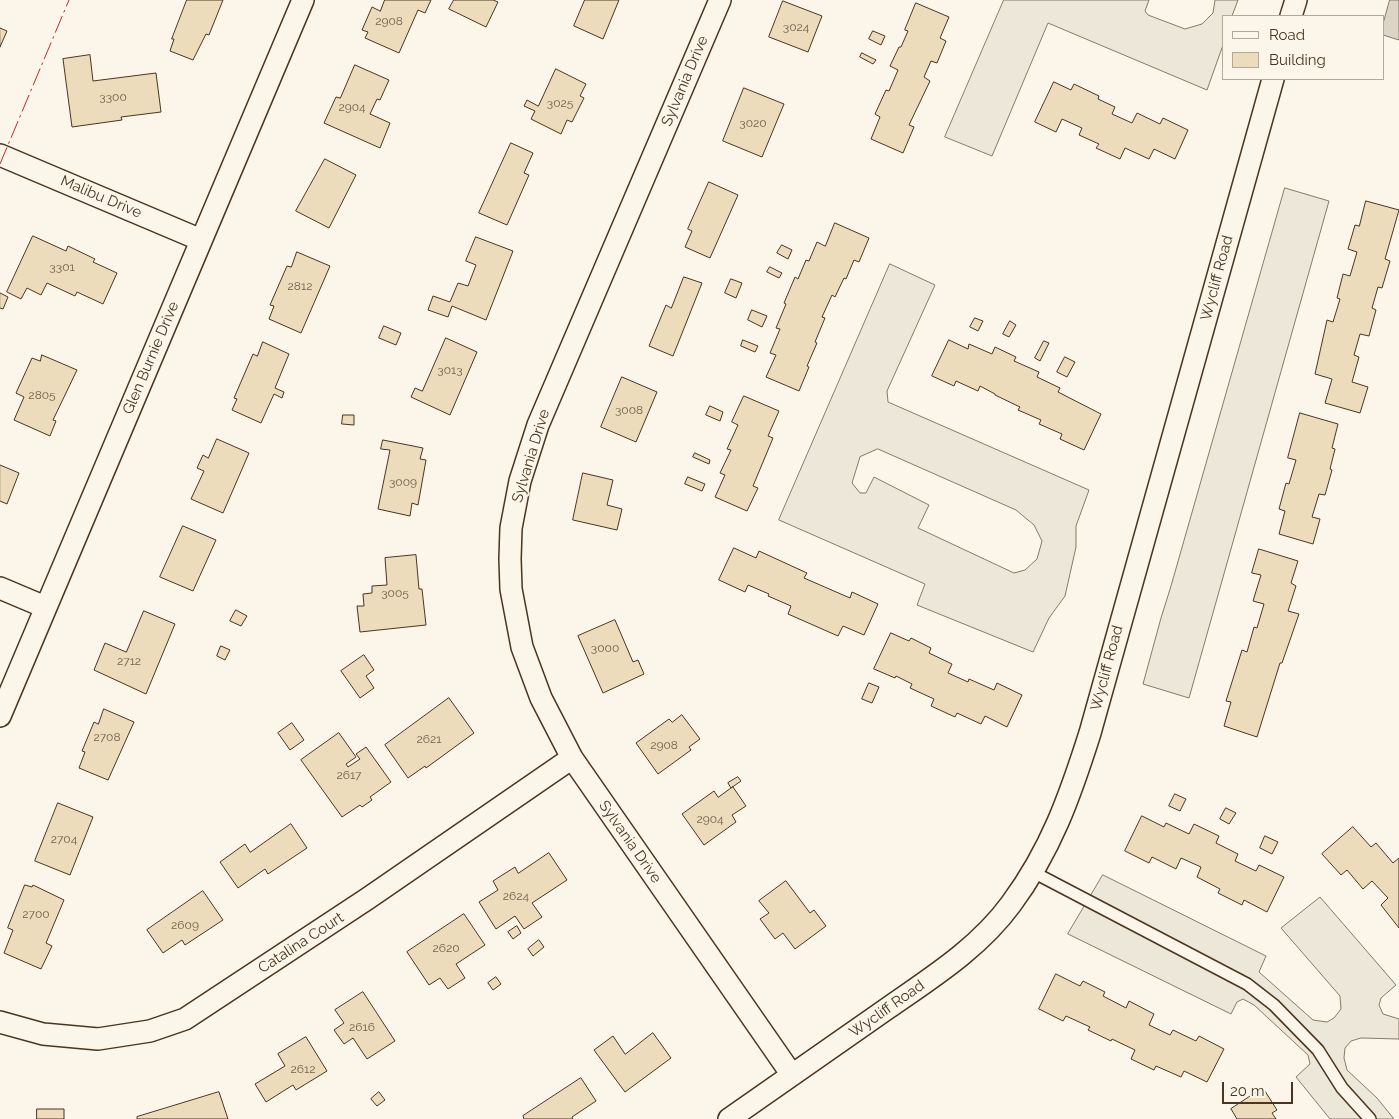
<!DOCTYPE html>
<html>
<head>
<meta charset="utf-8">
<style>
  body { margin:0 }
  #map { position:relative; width:1399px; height:1119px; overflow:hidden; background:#fbf6e9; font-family:Raleway,sans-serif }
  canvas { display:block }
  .legend { position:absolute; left:1222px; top:15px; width:162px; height:65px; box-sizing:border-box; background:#fbf6e9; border:1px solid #b4a999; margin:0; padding:6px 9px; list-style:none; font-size:15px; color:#4a3520 }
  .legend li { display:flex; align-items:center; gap:10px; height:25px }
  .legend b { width:25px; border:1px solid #b4a999 }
  .scale { position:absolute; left:1222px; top:1082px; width:71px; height:22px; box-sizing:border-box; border:2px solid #4a3520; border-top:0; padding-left:6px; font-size:15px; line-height:18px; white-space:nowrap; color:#4a3520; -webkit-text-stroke:4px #fbf6e9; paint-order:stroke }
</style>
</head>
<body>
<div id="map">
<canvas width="1399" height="1119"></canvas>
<ul class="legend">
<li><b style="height:6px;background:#fbf6e9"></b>Road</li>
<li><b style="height:14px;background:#ecdcbc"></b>Building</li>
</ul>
<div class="scale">20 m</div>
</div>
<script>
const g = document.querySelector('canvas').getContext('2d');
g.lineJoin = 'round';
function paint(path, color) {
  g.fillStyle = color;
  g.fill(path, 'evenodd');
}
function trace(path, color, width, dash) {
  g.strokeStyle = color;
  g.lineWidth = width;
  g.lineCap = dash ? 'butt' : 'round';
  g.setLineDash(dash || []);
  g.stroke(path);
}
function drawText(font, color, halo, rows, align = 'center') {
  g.font = font + ' Raleway,sans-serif';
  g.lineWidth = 4;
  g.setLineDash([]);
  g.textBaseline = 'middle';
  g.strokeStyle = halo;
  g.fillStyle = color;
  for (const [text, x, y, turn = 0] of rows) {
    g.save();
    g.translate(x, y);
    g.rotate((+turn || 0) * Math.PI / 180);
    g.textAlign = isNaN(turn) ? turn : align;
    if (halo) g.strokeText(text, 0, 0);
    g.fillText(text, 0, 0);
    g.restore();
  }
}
const parking = new Path2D(`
  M1004 0H1149L1145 11 1148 15 1185 29 1202 24 1213 13 1215 0H1238L1232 16H1223V45L1207 90 1048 23 992 156 945 137Z
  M1285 188 1329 201 1189 698 1143 684 1161 618 1171 586Z
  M890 264 935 285 887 391 888 402 1089 490 1076 526V547L1065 596 1049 618 1033 652 917 605 925 584 779 520ZM878 449 1016 510 1034 525 1042 541 1037 559 1025 570 1014 573 918 528 929 505 874 477 866 493H860L852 483 860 457Z
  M1103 875 1266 956 1259 972 1313 1020 1327 1022 1334 1018 1341 1009 1340 996 1281 928 1320 897 1396 985 1381 998 1379 1005 1383 1014 1399 1019V1039L1361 1038 1351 1041 1345 1048 1344 1058 1347 1070 1377 1098 1394 1119H1330L1296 1077 1310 1064 1308 1055 1254 1005 1243 999 1237 1002 1231 1014 1068 934Z`);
const water = new Path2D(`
  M1390 0H1399V40L1383 35V24Z`);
const building = new Path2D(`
  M187 0H223L209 35 206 34 193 60 170 51 174 39H172Z
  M385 0H431L425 13 418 10 399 53 365 38 368 32 362 30 372 7 380 11Z
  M454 0H493L498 2 486 27 449 9Z
  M585 0H619L603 39 574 26Z
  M783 1 822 16 808 52 769 37Z
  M916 3 949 17 940 38 946 41 937 63 931 61 924 77 930 81 909 125 914 127 903 153 871 139 880 117 875 114 886 90 889 91 898 70 890 66 899 47H901L908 31 905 30Z
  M0 28 7 31 0 47Z
  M873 31 885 36 881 45 869 39Z
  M862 53 876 60 873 64 860 57Z
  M90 55 93 81 156 73 161 112 121 117 122 120 72 127 63 59Z
  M355 65 389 80 380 100 377 99 370 114 390 123 380 148 324 123 336 97 340 98Z
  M556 69 586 84 580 96 584 98 572 122 567 120 561 134 531 119 535 111 524 106 527 100 538 106Z
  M1054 82 1071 90 1074 84 1099 96 1098 99 1115 107 1112 114 1132 123 1137 113 1160 124 1163 118 1188 130 1175 159 1154 149 1149 159 1125 148 1120 159 1096 148 1099 144 1079 135 1082 128 1062 119 1056 132 1035 122Z
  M744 88 784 104 762 157 723 141Z
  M511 143 533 153 524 173 529 175 507 225 479 213Z
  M325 159 356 175 329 228 296 211Z
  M709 182 738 195 710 258 685 247 692 231 688 229Z
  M1366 201 1399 210 1385 259 1390 261 1382 288 1378 287 1372 308 1376 310 1369 336 1360 334 1354 355 1359 357 1352 382 1368 387 1360 413 1325 403 1332 379 1315 374 1327 320 1333 322 1340 299 1337 298 1343 274 1350 276 1357 252 1348 249 1355 225 1359 226Z
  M835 223 869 238 859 262 854 260 846 279 844 278 835 297 832 295 822 317 825 318 815 342 817 343 807 366 809 367 799 391 766 377 776 355 770 353 780 329 776 328 786 304 784 303 795 277 798 279 806 260 809 261 817 242 825 246Z
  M33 236 66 251 68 246 95 259 93 262 117 273 103 304 77 292 75 296 47 283 41 295 27 288 21 299 7 292Z
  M476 237 513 251 486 320 452 306 448 317 428 310 433 296 450 302 458 283 468 286 476 265 466 261Z
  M782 245 792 250 788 259 777 253Z
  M297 252 330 266 301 333 269 319 274 306 270 305 287 266 291 267Z
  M770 267 782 273 779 278 767 272Z
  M684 277 702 283 673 356 649 346 666 305 671 308Z
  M731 279 742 283 736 298 725 293Z
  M0 293 8 297 3 309 0 308Z
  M752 310 767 316 762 327 748 320Z
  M975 318 983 321 978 331 970 327Z
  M1010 321 1016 325 1009 337 1003 334Z
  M384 326 401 333 396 345 379 338Z
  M446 338 477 352 450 415 411 397 415 388 422 391Z
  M743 340 758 346 755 352 741 346Z
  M949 340 968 349 969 344 992 354 995 347 1016 357 1014 361 1039 372 1037 377 1060 388 1058 392 1101 414 1084 450 1060 439 1062 434 1039 424 1041 420 1018 410 1020 407 995 395V394L980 386 978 391 956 381 954 386 932 376Z
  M1044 341 1049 343 1040 361 1035 358Z
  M263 342 289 354 275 388 284 392 282 398 274 394 261 423 232 410 237 399 234 398 253 354 257 356Z
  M42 355 77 370 53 420 56 421 50 436 14 420 24 397 16 393 32 358 40 361Z
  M1065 357 1075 362 1067 377 1057 372Z
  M622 377 657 392 636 442 601 427Z
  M744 396 779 411 768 436 773 438 753 486 758 488 747 511 715 497 725 475 720 473 731 450 727 449 738 425 732 422Z
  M710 406 723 412 720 421 706 415Z
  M1300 413 1338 424 1332 448 1335 449 1330 469 1332 470 1325 495 1319 494 1312 517 1320 519 1313 544 1279 534 1285 511 1279 509 1286 483 1289 484 1296 460 1288 458Z
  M343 415H354V425L342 424Z
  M217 439 249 453 223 513 191 499 204 471 197 468 203 455 208 458Z
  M383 440 423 448 420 459 426 460 418 505 412 503 410 516 378 509 390 450 381 449Z
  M695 453 710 460 709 464 693 457Z
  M0 465 19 473 7 504 0 501Z
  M583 473 613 480 607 505 622 509 617 530 573 520Z
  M688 477 705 484 702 491 685 484Z
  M183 526 216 540 193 591 160 577Z
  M734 548 756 558 759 551 807 573 804 578 850 598 852 592 878 604 864 635 843 626 838 636 788 614 791 606 768 596 769 594 748 585 745 592 719 580Z
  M1259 549 1298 561 1291 583 1296 586 1288 611 1299 614 1282 663H1280L1257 737 1224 726 1231 702 1226 701 1242 650 1247 652 1254 627 1257 628 1264 604 1253 601 1261 575 1252 573Z
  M416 555 419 589H422L426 625 360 632 357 606H364L363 594 372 593V586L387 585 385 558Z
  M236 610 247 616 241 626 230 621Z
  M144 611 175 624 146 694 94 670 105 643 126 652Z
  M615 620 633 662 638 660 644 674 603 693 578 636Z
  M891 633 909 641 911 638 931 648 929 653 952 664 948 673 968 682 969 679 994 690 997 683 1022 695 1007 727 985 716 981 724 957 713 955 717 931 706 934 699 910 688 912 684 896 676 895 678 874 669Z
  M221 646 230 650 225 660 217 656Z
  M364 655 374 670 366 676 374 688 360 698 341 671Z
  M869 683 879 687 872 703 862 699Z
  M449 698 474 733 426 768 425 766 408 778 385 745Z
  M104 709 134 722 108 780 79 768 85 752 82 751 94 722 98 724Z
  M682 715 700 739 689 747 691 750 658 774 636 743 669 719 672 722Z
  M292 723 304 740 290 750 278 733Z
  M339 733 356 757 346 764 348 767 360 759 356 754 366 747 391 782 370 797 372 800 362 807 360 805 342 817 301 760Z
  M738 777 741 781 731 788 728 783Z
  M733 787 746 806 732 815 736 822 704 845 682 814 714 791 718 797Z
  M1175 794 1186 799 1180 811 1169 806Z
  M58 803 93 817 70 875 35 861Z
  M1226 808 1236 813 1229 824 1220 819Z
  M1142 816 1164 827 1166 823 1189 834 1194 824 1219 836 1216 843 1238 854 1235 861 1256 871 1259 865 1284 877 1267 912 1244 900 1242 905 1218 893 1220 889 1197 877 1201 867 1181 858 1176 869 1152 857 1149 863 1125 851Z
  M291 824 307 848 268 874 265 869 238 888 220 862 245 844 250 852Z
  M1353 827 1371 847 1376 843 1393 863 1399 858V928L1381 905 1388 898 1372 881 1363 889 1347 870 1341 875 1322 854Z
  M1265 836 1278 842 1272 854 1260 848Z
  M549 853 567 880 532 903 542 917 524 929 515 916 496 929 479 902 498 890 493 881 515 867 518 873Z
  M786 881 810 913 814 910 826 926 795 949 783 933 775 939 760 919 769 913 759 901Z
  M25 885 32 887 33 885 64 900 46 943 52 946 41 969 4 953 13 930 8 928Z
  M203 891 223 920 185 945 182 940 163 953 147 930Z
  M464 914 485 945 456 964 465 978 448 989 440 978 429 985 407 952Z
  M517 926 521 933 513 939 508 932Z
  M539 940 544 947 533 956 528 949Z
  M1056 974 1080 986 1083 981 1105 992 1103 996 1126 1008 1129 1001 1154 1014 1149 1025 1170 1035 1173 1030 1196 1041 1199 1036 1224 1049 1207 1082 1184 1071 1181 1077 1156 1066 1154 1070 1131 1059 1135 1050 1112 1039 1111 1041 1088 1030 1090 1027 1066 1016 1063 1021 1039 1009Z
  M496 977 501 984 493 990 488 983Z
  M363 992 395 1041 367 1059 353 1038 344 1044 334 1030 344 1023 335 1010Z
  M653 1033 671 1058 625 1092 594 1050 613 1036 625 1054Z
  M306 1037 327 1071 296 1090 293 1085 266 1102 255 1084 285 1066 278 1054Z
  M581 1078 596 1101 572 1117 573 1119H524L523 1116Z
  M1263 1088 1277 1110 1272 1113 1276 1119H1237L1231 1109Z
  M219 1092 228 1119H137V1117Z
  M379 1092 385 1100 377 1106 371 1099Z
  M37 1109H64V1119H37Z`);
const lane = new Path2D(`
  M1033 872 1247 984 1274 1005 1318 1050 1342 1088 1370 1119`);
const street = new Path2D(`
  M720 0 538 425 520 481 511 528 510 559 511 589 522 647 541 698 572 758 792 1075
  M1291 16 1296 0
  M0 155 201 240
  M0 588 45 607
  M0 716 303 0
  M0 1022 43 1034 98 1039 150 1031 185 1019 367 899 572 758
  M729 1119C782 1082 835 1045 888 1008 931 978 979 948 1011 904 1051 850 1070 796 1090 733L1273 79`);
const power = new Path2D(`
  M0 164 69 0`);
const numberNames = [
  ["2908",389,21],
  ["3024",796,27],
  ["3300",113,97],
  ["3025",560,103],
  ["2904",352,107],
  ["3020",753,123],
  ["3301",62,267],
  ["2812",300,286],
  ["3013",450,370],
  ["2805",42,395],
  ["3008",629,410],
  ["3009",403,482],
  ["3005",395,593],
  ["3000",605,648],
  ["2712",129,661],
  ["2708",107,737],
  ["2621",429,739],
  ["2908",664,745],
  ["2617",349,775],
  ["2904",710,819],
  ["2704",64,839],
  ["2624",516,896],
  ["2700",36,914],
  ["2609",185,925],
  ["2620",446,948],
  ["2616",362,1027],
  ["2612",303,1069]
];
const streetNames = [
  ["Sylvania Drive",685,81,-67],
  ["Malibu Drive",101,197,23],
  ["Wycliff Road",1217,278,-75],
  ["Glen Burnie Drive",151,358,-67],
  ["Sylvania Drive",531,456,-73],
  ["Wycliff Road",1107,668,-75],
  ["Sylvania Drive",630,842,55],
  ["Catalina Court",301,943,-33],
  ["Wycliff Road",887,1009,-35]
];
paint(parking, '#ede7d9');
trace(parking, '#887966', 1);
paint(water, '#dcd4c6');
trace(water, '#887966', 1);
paint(building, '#ecdcbc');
trace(building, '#4a3520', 1);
trace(lane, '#4a3520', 14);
trace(street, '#4a3520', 24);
trace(lane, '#fbf6e9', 11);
trace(street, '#fbf6e9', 21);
trace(power, '#c62828', 1, [18, 4, 2.5, 4]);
drawText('12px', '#725f47', null, numberNames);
drawText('15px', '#4a3520', '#fbf6e9', streetNames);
</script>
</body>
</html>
